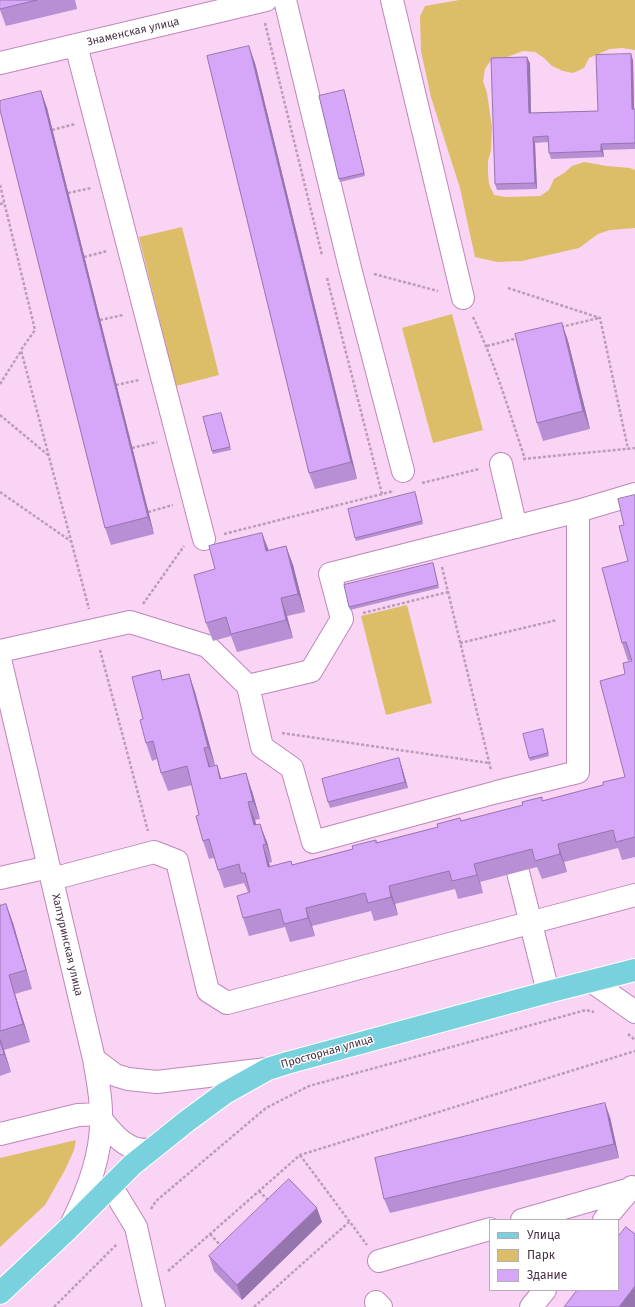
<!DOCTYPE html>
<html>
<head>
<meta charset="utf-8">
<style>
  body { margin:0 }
  #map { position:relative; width:635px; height:1307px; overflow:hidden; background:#f9d4f4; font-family:"Fira Sans",sans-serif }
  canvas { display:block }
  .legend { position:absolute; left:489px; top:1219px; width:130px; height:72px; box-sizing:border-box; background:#fff; border:1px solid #b6acb5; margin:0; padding:5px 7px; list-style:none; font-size:12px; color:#483046 }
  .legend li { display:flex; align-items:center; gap:8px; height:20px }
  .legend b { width:20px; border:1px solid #b6acb5 }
</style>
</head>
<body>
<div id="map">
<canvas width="635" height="1307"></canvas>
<ul class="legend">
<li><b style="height:5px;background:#79d1de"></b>Улица</li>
<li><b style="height:11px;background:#dcbe69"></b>Парк</li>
<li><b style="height:11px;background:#d6a6f8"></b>Здание</li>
</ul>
</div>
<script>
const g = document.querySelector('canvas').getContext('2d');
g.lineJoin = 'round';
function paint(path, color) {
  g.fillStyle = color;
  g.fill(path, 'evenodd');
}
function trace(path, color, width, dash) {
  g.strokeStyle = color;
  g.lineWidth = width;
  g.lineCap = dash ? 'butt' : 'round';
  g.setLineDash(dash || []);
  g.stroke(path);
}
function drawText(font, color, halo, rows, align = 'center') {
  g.font = font + ' "Fira Sans",sans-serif';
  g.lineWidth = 3;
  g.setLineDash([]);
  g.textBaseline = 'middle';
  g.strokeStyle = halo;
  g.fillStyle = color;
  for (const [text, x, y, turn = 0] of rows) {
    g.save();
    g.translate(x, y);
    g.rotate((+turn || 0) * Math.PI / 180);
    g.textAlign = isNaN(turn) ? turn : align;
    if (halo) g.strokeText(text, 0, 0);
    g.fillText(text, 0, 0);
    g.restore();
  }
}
const green = new Path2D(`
  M459 0H635V50L622 48 610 49 589 58 584 68 573 73 563 71 552 66 544 58 535 52 523 51 502 59 491 60 485 69 483 81 487 93 492 127 491 150 488 161V173L489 184 494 195 505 197 540 196 549 190 554 179 564 173 572 166 584 162 607 166 630 168 635 170V228L610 230 598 234 579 248 522 261 497 262 475 257 460 188 431 97 421 51 420 16 425 6Z
  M182 227 219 375 176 386 139 237Z
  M452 314 483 430 433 443 402 328Z
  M407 605 432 703 386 715 361 616Z
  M76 1140 74 1150 65 1170 45 1205 0 1247V1158Z`);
const path = new Path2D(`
  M265 23 322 255
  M52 130 75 124
  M0 185 35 330 21 350 89 609
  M68 193 91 188
  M0 204 4 203
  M84 257 107 251
  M374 274 438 291
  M327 278 382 494
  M508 288 600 318 628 449
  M473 317C495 363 509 411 525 459
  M100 320 123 315
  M561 327 599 318
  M487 346 518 338
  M0 384 21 351
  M116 385 139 380
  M0 415 48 455
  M132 448 157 442
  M523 459 635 448
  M422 483 479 469
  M0 492 72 542
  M148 512 173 505
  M224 534 394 491
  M442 567 491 770
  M143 604 184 546
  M363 613 448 592
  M460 643 557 620
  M100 650 148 831
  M282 733 489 763
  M628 1034 635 1040
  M300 1155 367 1245
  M259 1191 270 1202
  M151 1209 156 1201 266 1108 309 1086 586 1010 594 1012
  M210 1234 223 1248
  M168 1271 300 1155 635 1051
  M54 1307 117 1244
  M254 1307 349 1222`);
const minor = new Path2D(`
  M285 0 350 268 403 471
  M392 0 463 298
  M76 45 204 539
  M0 63 266 0
  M501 464 516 527
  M0 651 130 622 207 646 248 686 311 671 342 619 330 574 578 511 635 494
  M0 659 94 1059C97 1077 101 1095 101 1113 103 1153 88 1190 71 1225
  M248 686 262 747 292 768 313 842 497 792 578 772V511
  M518 872 548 992
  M0 878 49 867
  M52 879 154 852 177 861 208 991 227 1003 635 895
  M591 981 635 1012
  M94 1059 115 1075 128 1079 157 1082 267 1069
  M101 1119C110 1130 120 1143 134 1148 139 1150 145 1150 150 1150
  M0 1134 78 1115 101 1114
  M111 1186 136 1227 154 1307
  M522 1220 630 1189
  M604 1220 632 1187
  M379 1261 490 1229
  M376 1302 381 1307
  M531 1307 545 1290`);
const major = new Path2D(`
  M0 1293 68 1229 132 1165 187 1121 225 1093 268 1069 287 1063 548 992 635 970`);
const wall = new Path2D(`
  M0 0H75L77 9 6 26 0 10Z
  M633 60 634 109H635V149L603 150 604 157 551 159 549 153V142L535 143 537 189 497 190 495 184 530 63 531 113 598 111Z
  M255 63 357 479 315 489 309 473Z
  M41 91 47 108 154 534 111 545 105 528Z
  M345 93 365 176 340 182 339 179Z
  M562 323 568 341 590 429 543 441 537 423Z
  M222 416 231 450 213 454 212 451Z
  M416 495 423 524 356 541 355 538Z
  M635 495V857L622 860 618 848 564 862 567 872 542 879 537 867 480 882 483 893 458 899 455 889 395 904 398 915 374 921 371 911 312 926 315 936 290 942 285 927 249 936 243 918 250 892V891L248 892 244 883 224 888 214 858 209 859 203 841 199 815 192 785 168 791 161 773 157 759 152 761 146 743 143 719 163 680 189 674 195 692 215 765 210 766 211 767 217 765 221 779 252 791 260 819 255 820 256 825 267 842 272 862 269 863 270 866 292 865 353 849 376 840 377 843 438 827 460 818 461 821 543 801 603 785 625 777V674L632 661 631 660 628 661 622 643 628 561 624 525Z
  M286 546 293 565 305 612 287 616 293 638 237 652 231 636 213 641 206 623 215 569 268 551Z
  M433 563 439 588 350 610 349 607Z
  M544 733 549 756 530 761 529 758Z
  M399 758 408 788 330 808 328 802Z
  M0 903 1 906 6 904 13 923 32 989 15 994 30 1042 4 1050 11 1072 0 1076Z
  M610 1117 619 1158 390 1213 384 1199Z
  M322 1222 242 1300 214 1271 209 1256Z`);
const shadedWall = new Path2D(`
  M249 46 255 63 357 479 351 462Z
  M631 54 633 60 634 115 632 109Z
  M527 57 530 63 531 119 529 113Z
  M344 90 345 93 365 176 364 173Z
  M41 91 47 108 154 534 148 517Z
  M533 137 535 143 537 189 535 183Z
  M601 144 603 150 604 157 601 151Z
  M562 323 568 341 590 429 583 411Z
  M262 533 269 551H266Z
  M286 546 293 565 305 612 298 594Z
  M281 598 287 616 293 638 286 620Z
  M189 674 195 692 215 765 208 747Z
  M204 748 210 766 215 785 209 767Z
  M399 758 401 764 408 788 405 782Z
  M217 765 223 784 220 779Z
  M246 773 252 791 260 819 253 801Z
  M248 802 255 820 261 843 254 825Z
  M260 824 267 842 272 862 266 844Z
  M558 844 564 862 567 872 560 854Z
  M263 845 269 863 275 885 268 867Z
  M474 864 480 882 483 893 477 875Z
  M389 886 395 904 398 915 391 897Z
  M6 904 13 923 32 989 26 970Z
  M306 908 312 926 315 936 308 918Z
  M9 975 15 994 30 1042 23 1024Z
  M0 1038 4 1050 11 1072 4 1054Z
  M605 1103 610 1117 619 1158 614 1144Z
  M317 1208 322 1222 242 1300 237 1285Z
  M635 1286V1307H619Z`);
const building = new Path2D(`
  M0 0H37L0 9Z
  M249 46 351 462 309 473 207 56Z
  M631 54 632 109H635V143L601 144V151L549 153 548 136 533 137 535 183 495 184 491 58 527 57 529 113 598 111 596 55Z
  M344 90 364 173 339 179 319 96Z
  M41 91 148 517 105 528 0 110V101Z
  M562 323 583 411 537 423 515 334Z
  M221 413 230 447 212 451 203 417Z
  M415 492 422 521 355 538 348 509Z
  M635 495V837L616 842 613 830 558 844 560 854 535 861 532 849 474 864 477 875 452 881 449 871 389 886 391 897 368 903 365 893 306 908 308 918 284 924 280 909 243 918 237 896 250 892 245 873H241L239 864 218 870 209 839 203 841 196 816 199 815 187 766 161 773 153 741 146 743 140 720 143 719 132 677 160 670 162 680 189 674 208 747 204 748 209 767 217 765 220 779 246 773 253 801 248 802 254 825 260 824 266 844 263 845 268 867 291 861 292 865 353 849 352 846 376 840V843L438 827 437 824 460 818 461 821 523 805 522 802 542 797V801L603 785V782L625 777 600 681 625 674 623 663 632 661 626 642 622 643 602 568 628 561 619 526 624 525 618 499Z
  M262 533 266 551 286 546 298 594 281 598 286 620 231 634 226 617 206 623 194 575 215 569 209 546Z
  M433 563 438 585 349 607 344 585Z
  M543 729 548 753 529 758 523 734Z
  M399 758 405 782 328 802 322 779Z
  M6 904 26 970 9 975 23 1024 0 1031V906Z
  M0 1040 4 1054 0 1055Z
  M605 1103 614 1144 384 1199 375 1158Z
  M289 1179 317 1208 237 1285 209 1256Z
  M626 1227 635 1234V1286L619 1307H564L577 1290H618V1237Z`);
const streetNames = [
  ["Знаменская улица",133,32,-13],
  ["Халтуринская улица",67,945,77],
  ["Просторная улица",327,1052,-16]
];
paint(green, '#dcbe69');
trace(minor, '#bf86b9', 24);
trace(major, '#fff', 24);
trace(path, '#bd9cb9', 2.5, [3, 2]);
trace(minor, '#fff', 22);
trace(major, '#79d1de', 22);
paint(wall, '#b88fd5');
paint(shadedWall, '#9674ae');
paint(building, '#d6a6f8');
trace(building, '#9674ae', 1);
drawText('11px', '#483046', '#fff', streetNames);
</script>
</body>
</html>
